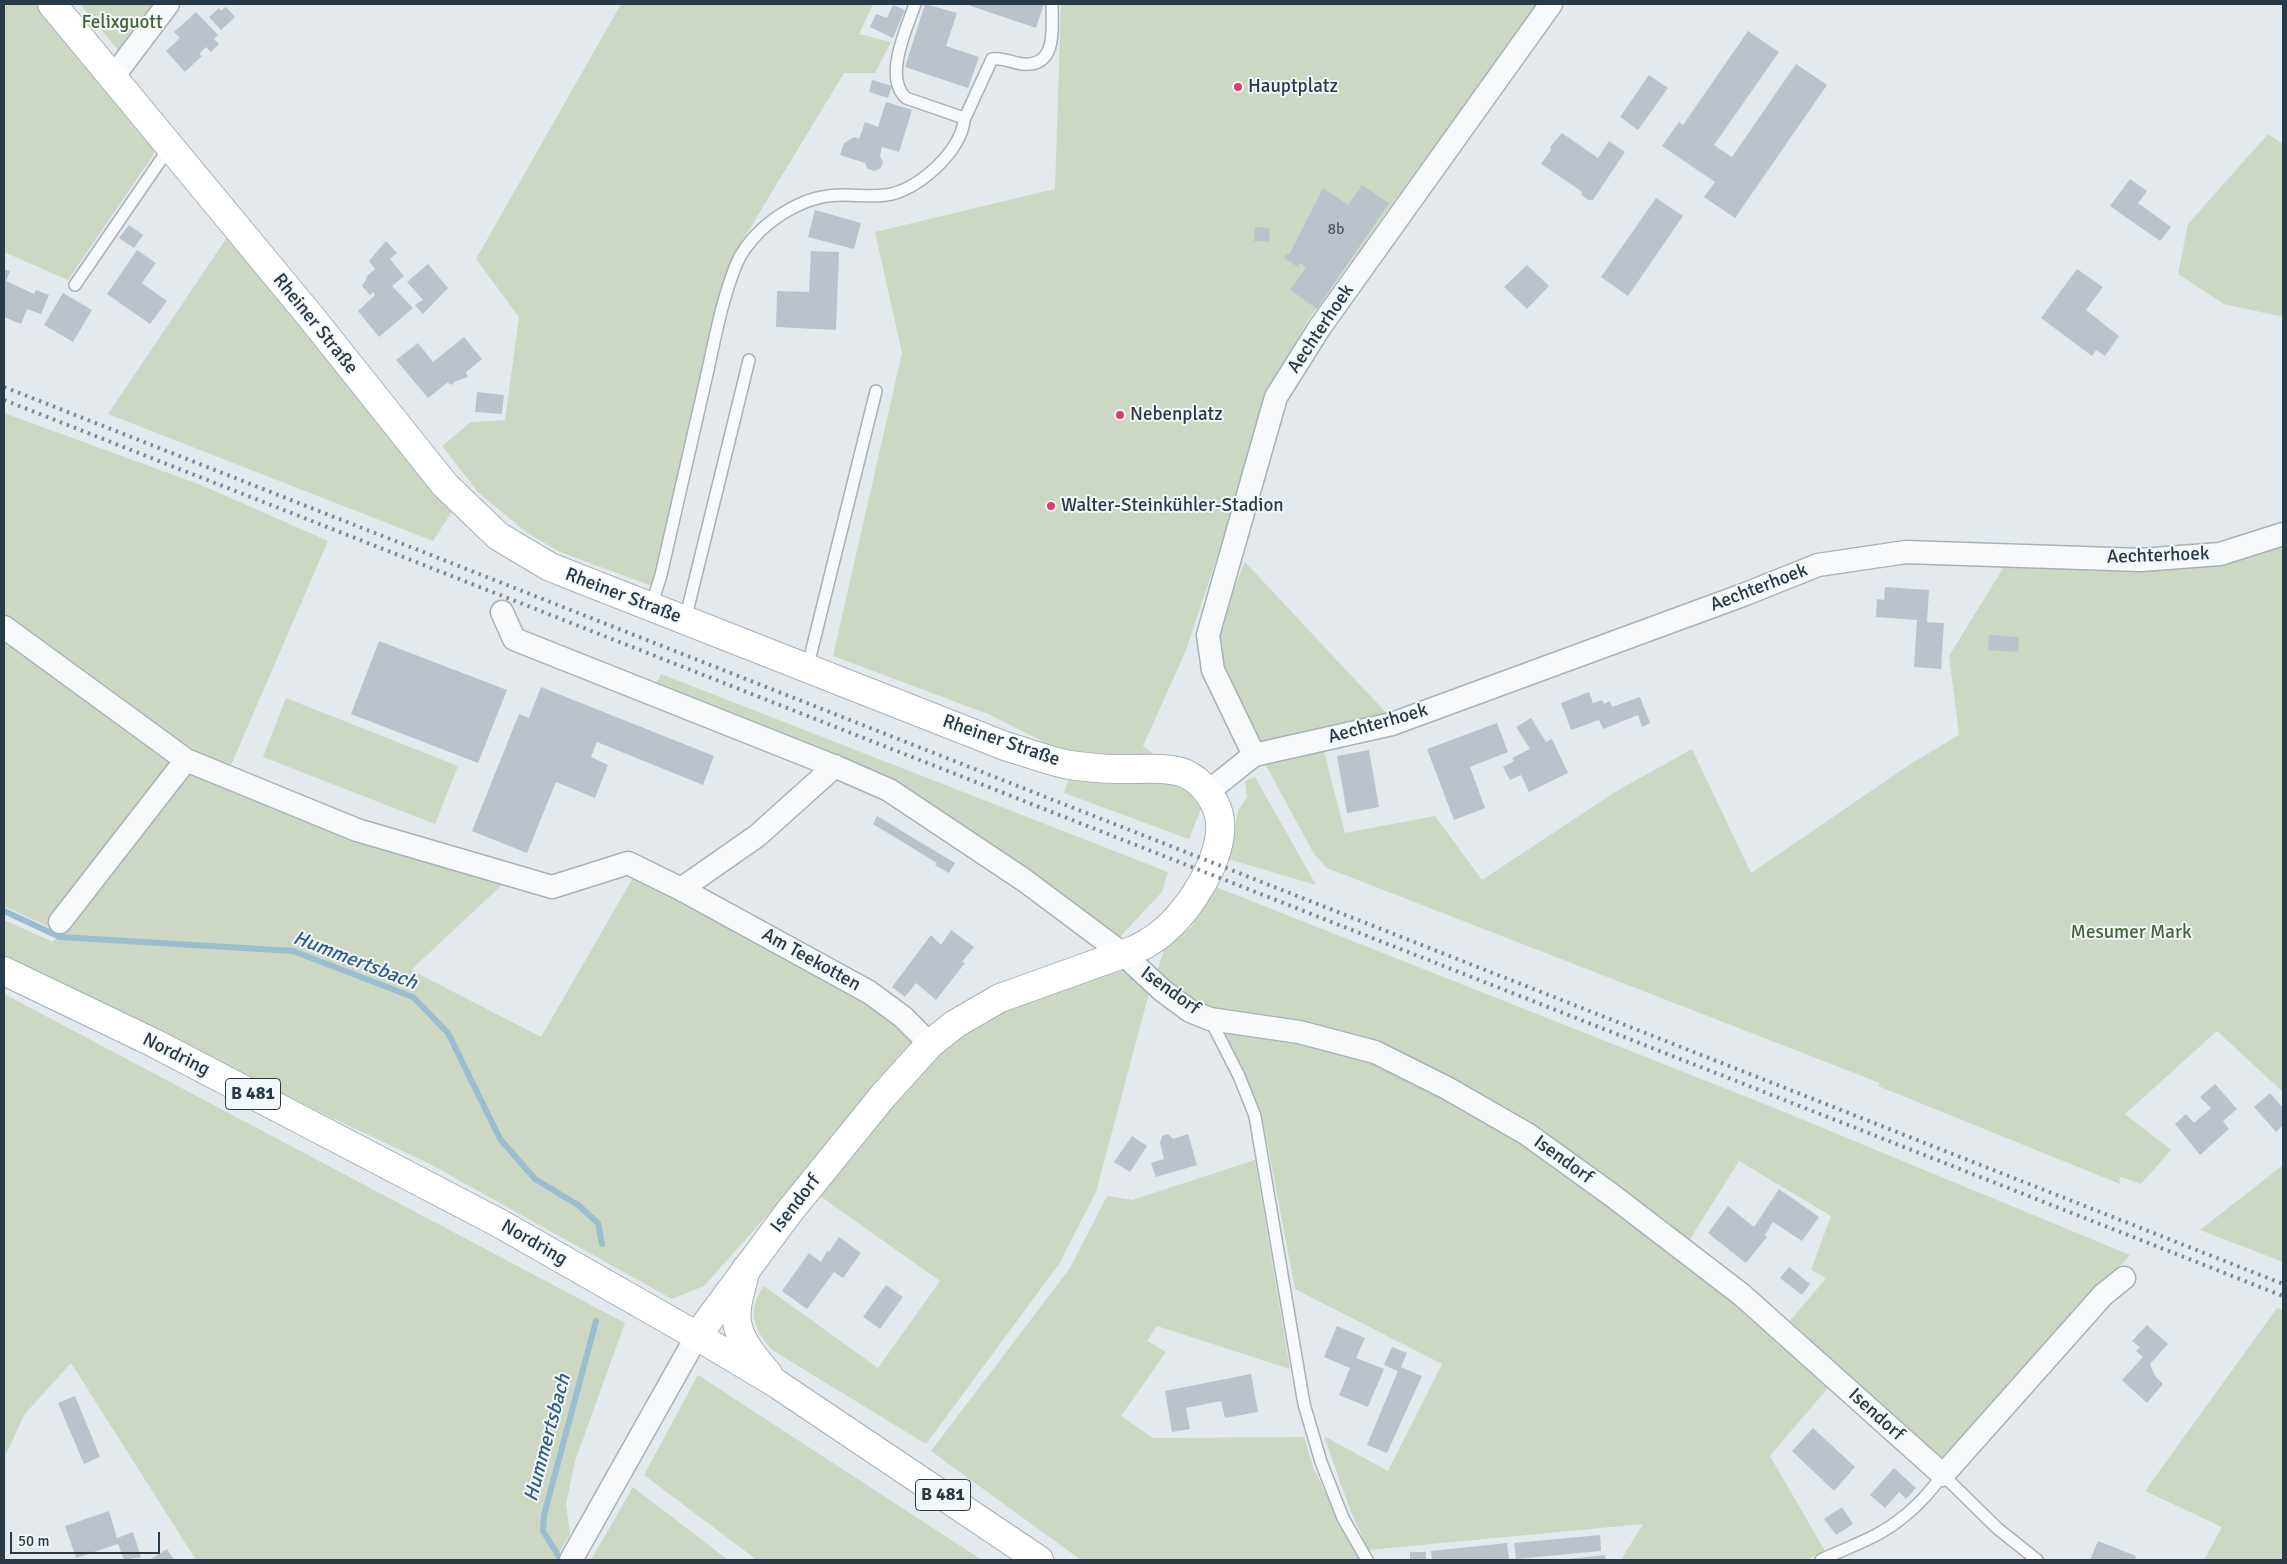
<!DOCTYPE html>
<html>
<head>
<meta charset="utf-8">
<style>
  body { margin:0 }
  #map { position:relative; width:2287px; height:1564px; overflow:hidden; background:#e3e9ed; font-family:Signika,sans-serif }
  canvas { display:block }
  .frame { position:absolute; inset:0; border:5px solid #283947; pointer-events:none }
  .scale { position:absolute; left:10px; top:1532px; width:150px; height:22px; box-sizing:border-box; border:2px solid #283947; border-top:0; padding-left:6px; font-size:15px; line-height:18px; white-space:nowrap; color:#283947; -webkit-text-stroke:4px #f3f7f9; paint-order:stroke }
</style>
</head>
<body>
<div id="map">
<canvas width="2287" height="1564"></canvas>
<div class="frame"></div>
<div class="scale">50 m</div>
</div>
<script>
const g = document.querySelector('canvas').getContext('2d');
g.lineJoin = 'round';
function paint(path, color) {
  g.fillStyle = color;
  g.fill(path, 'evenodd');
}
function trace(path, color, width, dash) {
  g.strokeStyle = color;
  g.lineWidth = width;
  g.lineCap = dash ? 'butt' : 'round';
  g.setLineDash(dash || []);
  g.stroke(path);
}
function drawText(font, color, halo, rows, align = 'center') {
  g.font = font + ' Signika,sans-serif';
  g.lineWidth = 4;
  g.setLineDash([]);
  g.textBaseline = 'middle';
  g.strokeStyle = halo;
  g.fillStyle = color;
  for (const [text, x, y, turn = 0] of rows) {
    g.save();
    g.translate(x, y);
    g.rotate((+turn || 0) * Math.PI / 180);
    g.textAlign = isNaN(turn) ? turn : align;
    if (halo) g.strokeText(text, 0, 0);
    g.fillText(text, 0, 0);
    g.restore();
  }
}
const green = new Path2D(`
  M4 4H43L158 148 68 280 4 252Z
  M80 4H160L122 55Z
  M621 4H873L859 34 891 42 875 73H844L738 248 728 274 652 586 560 552 526 532 478 492 442 446 471 422 505 420 519 317 476 259Z
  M1061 4H1537L1309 319 1280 370 1186 650 1143 746 1155 755 1172 783 1189 793 1201 809 1189 839 1064 793 1076 758 988 714 833 656 902 353 875 232 1055 189Z
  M2268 134 2283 144V317L2224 304 2178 274 2188 224Z
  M228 236 453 510 433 541 108 414Z
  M4 413 201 485 328 541 228 772 186 752 4 619Z
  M2283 544V1092L2217 1031 2125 1114 2171 1150 2141 1184 2121 1177 2119 1180 2120 1184 1878 1086 1880 1083 1327 868 1314 854 1263 760 1323 748 1345 833 1435 816 1482 880 1615 792 1692 749 1751 873 1912 763 1959 735 1949 656 2005 565Z
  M1245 562 1390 717 1258 746 1223 668 1215 634Z
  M4 633 180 760 51 928 4 906Z
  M661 674 1168 872 1162 892 1118 939 890 786 654 688Z
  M286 698 458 766 435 824 263 757Z
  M188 769 506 881 411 970 541 1037 634 876 864 998 919 1045 704 1286 672 1299 430 1164 4 963V920L53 942Z
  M1255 777 1316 885 1228 859 1238 811 1247 797 1245 781Z
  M1216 887 1772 1107 2130 1255 1943 1465 1789 1322 1826 1278 1811 1270 1831 1216 1739 1161 1687 1244 1376 1042 1283 1018 1211 1010 1183 996 1157 971 1164 950 1192 926Z
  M1124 970 1149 993 1096 1192 1059 1264 926 1444 772 1350C754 1329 746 1311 764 1286L878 1368 940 1281 820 1196C866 1139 920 1056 985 1020 1028 996 1077 985 1124 970Z
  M4 994 625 1323 575 1461 566 1504 570 1534 555 1560H196L71 1363 24 1415 4 1459Z
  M1223 1030 1294 1037 1372 1057 1523 1139 1609 1200 1832 1383 1770 1456 1825 1551 1806 1560H1621L1643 1524 1368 1550 1349 1507 1324 1436 1388 1471 1442 1364 1295 1289 1262 1115Z
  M1255 1160 1290 1369 1157 1326 1147 1341 1166 1352 1121 1416 1153 1438 1304 1437 1313 1467 1359 1560H1081L931 1451 1070 1268 1107 1196 1132 1200Z
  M2283 1165V1262L2200 1230Z
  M2277 1308 2283 1310V1560H2204L2222 1527 2145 1491Z
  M698 1375 982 1560H757L644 1475Z
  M633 1487 728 1560H591Z`);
const stream = new Path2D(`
  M4 911 60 937 293 951 413 997 448 1033 500 1139 535 1179 578 1205 598 1223 602 1244
  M561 1560 543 1531 544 1515 596 1321`);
const building = new Path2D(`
  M925 4 957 13 946 46 979 57 968 88 905 67Z
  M965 4H1044L1036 28Z
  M893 5 905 10 893 38 870 27 876 14 887 18Z
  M226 7 235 17 221 30 209 17 219 8 221 11Z
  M196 12 218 35 214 39 219 44 211 52 206 47 199 54 202 56 185 72 166 51 180 38 174 32Z
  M1748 31 1779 52 1714 145 1732 157 1796 64 1827 85 1735 218 1704 197 1715 182 1662 146 1679 122 1683 125Z
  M1649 75 1668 88 1638 130 1620 117Z
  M872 80 892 86 888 98 869 92Z
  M886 102 912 110 899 152 882 147 880 156 883 162 881 168 875 171 868 169 865 163 840 155 844 143 854 137 859 139 865 122 878 127Z
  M1562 133 1598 158 1609 141 1625 152 1593 200H1588L1582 195 1581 191 1541 164 1551 150 1550 147Z
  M2130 179 2147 191 2138 203 2171 227 2160 241 2110 206Z
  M1362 185 1389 203 1317 309 1290 290 1306 267 1300 263 1298 267 1284 258 1286 254 1289 255 1323 188 1348 205Z
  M1656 198 1683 216 1628 296 1601 277Z
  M815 210 861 223 854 249 808 237Z
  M129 225 143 235 134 248 119 238Z
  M1255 227 1270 228 1269 242 1254 241Z
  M386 241 397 253 390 259 404 276 392 286 413 308 379 337 358 311 375 295 373 292 370 295 362 286 367 278 366 277 375 269 369 261Z
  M137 250 156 263 142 283 167 301 150 324 107 294Z
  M811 251 839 252 836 330 776 327 777 291 809 292Z
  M428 264 448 288 423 314 415 305 423 300 407 282Z
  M1527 265 1549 286 1527 309 1504 287Z
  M4 269 10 271 6 281 34 294 36 290 49 295 41 314 27 309 21 324 4 317Z
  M2077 269 2103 287 2086 310 2119 336 2105 356 2096 350 2092 356 2041 318Z
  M63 293 92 310 73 342 44 325Z
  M464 337 482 359 466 372 468 377 456 381 451 385 448 382 428 398 396 360 418 343 433 362Z
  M477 392 504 395 502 414 475 412Z
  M1885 587 1929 590 1927 622 1944 623 1941 669 1914 667 1917 620 1876 617 1877 599 1884 600Z
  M1989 635 2019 637 2018 652 1988 650Z
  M379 641 507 690 478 763 351 714Z
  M541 687 714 756 703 785 597 742 591 757 608 765 595 798 556 782 527 853 472 831 519 714 529 718Z
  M1589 692 1593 703 1602 700 1604 704 1610 701 1612 707 1640 697 1650 723 1642 727 1638 715 1603 729 1599 720 1571 730 1561 703Z
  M1531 718 1546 742 1552 739 1568 773 1529 792 1521 775 1510 780 1503 767 1514 761 1512 758 1530 749 1516 727Z
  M1497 723 1508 752 1470 767 1485 808 1454 820 1427 749Z
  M1369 750 1379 807 1347 813 1337 756Z
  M877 816 955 863 949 873 935 865 937 863 873 824Z
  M951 930 974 947 962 962 965 963 936 1000 916 983 905 997 892 987 931 935 941 945Z
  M2215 1084 2237 1109 2223 1121 2229 1129 2200 1155 2175 1124 2186 1114 2194 1123 2211 1108 2200 1097Z
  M2270 1093 2283 1108V1125L2276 1132 2254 1107Z
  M1168 1134 1173 1139 1188 1134 1197 1165 1156 1177 1151 1163 1164 1159 1160 1143 1162 1136Z
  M1132 1136 1147 1146 1130 1172 1114 1162Z
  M1779 1189 1819 1217 1802 1241 1773 1222 1765 1235 1767 1237 1746 1263 1708 1233 1728 1206 1754 1227Z
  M839 1237 861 1253 843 1278 834 1272 807 1309 782 1291 809 1253 821 1262 827 1251 829 1252Z
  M1789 1267 1810 1284 1802 1295 1780 1278Z
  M886 1285 903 1297 880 1329 863 1317Z
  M2147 1325 2168 1344 2150 1364 2155 1376 2163 1384 2147 1403 2122 1380 2143 1357 2136 1351 2140 1347 2132 1341Z
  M1337 1326 1365 1338 1356 1358 1384 1369 1368 1407 1339 1395 1350 1368 1324 1357Z
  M1392 1347 1407 1353 1401 1367 1422 1376 1387 1453 1367 1445 1398 1371 1384 1365Z
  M1251 1374 1258 1412 1225 1418 1221 1401 1186 1408 1190 1429 1172 1432 1165 1391Z
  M75 1396 100 1457 84 1464 58 1403Z
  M1813 1428 1855 1467 1834 1491 1792 1451Z
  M1894 1468 1916 1488 1906 1499 1899 1492 1885 1508 1870 1495Z
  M1842 1507 1853 1524 1836 1535 1824 1519Z
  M109 1511 117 1538 133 1532 141 1557 124 1560 118 1544 76 1558 65 1526Z
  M1600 1535 1601 1551 1516 1559 1514 1543Z
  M2098 1541 2136 1556 2135 1560H2090Z
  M1507 1543 1509 1559 1432 1560 1431 1551Z
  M167 1549 174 1560H149Z
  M1410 1552H1426V1560H1410Z
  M1605 1555 1606 1560H1569V1559Z`);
const lane = new Path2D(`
  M964 120 992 59C1002 57 1013 63 1023 64 1058 67 1052 27 1052 4
  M75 285 169 148
  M651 607 661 575C676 511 690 447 705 383 714 344 721 302 736 265 741 252 750 241 760 231 776 216 800 201 822 197 844 192 865 198 886 195 916 192 962 151 964 120L961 117 906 98C883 77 907 28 915 4
  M685 620 749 360
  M807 669 876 391
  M1210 1019 1239 1076 1255 1116 1304 1404 1321 1462 1343 1518 1367 1560
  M1821 1560C1848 1547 1880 1537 1903 1517 1919 1505 1931 1490 1943 1475L1997 1528 2037 1560`);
const street = new Path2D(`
  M113 77 168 4
  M502 612 514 639 841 769 889 790 1024 880 1123 954 1163 991 1190 1011 1210 1019 1299 1032 1375 1052 1447 1088 1527 1134 1613 1196 1742 1295 1943 1475 2103 1295 2124 1278
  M4 627 186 760 357 830 552 887 628 863 681 889 869 992 903 1017 930 1044
  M1254 755 1213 670 1208 635 1276 397 1320 327 1551 4
  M1209 791 1254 755 1392 724 1743 595 1818 565 1906 552 2141 560 2220 554 2283 534
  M681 889 757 836 835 766
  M60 922 186 760
  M571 1560 697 1336`);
const secondary = new Path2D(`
  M52 4 311 317 445 485 498 536 550 567 1005 746C1026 752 1048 761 1070 765 1085 767 1101 769 1116 769 1136 770 1173 765 1190 776 1202 783 1209 792 1215 804 1225 823 1219 847 1211 866 1194 902 1171 934 1134 950L1000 998 955 1024 930 1044 883 1096 789 1212 697 1336`);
const primary = new Path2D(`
  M4 971 154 1043 499 1223 697 1336 777 1384 1039 1560
  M746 1269C742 1287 733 1309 738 1327 742 1344 757 1361 768 1374`);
const rail = new Path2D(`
  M4 387 2283 1284
  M4 400 2283 1296`);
const markers = [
  [1238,87,5,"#de3c6f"],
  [1120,415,5,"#de3c6f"],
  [1051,506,5,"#de3c6f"]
];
const numberNames = [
  ["8b",1336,230]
];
const shields = [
  [253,1094,55],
  [943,1495,55]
];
const shieldNames = [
  ["B 481",253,1094],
  ["B 481",943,1495]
];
const parkNames = [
  ["Felixguott",122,23],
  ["Mesumer Mark",2131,933]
];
const poiNames = [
  ["Hauptplatz",1248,87],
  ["Nebenplatz",1130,415],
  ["Walter-Steinkühler-Stadion",1061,506]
];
const streetNames = [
  ["Rheiner Straße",315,324,51],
  ["Aechterhoek",1321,329,-56],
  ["Aechterhoek",2158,556,-2],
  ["Aechterhoek",1759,588,-21],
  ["Rheiner Straße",623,596,21],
  ["Aechterhoek",1378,724,-16],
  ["Rheiner Straße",1001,741,19],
  ["Am Teekotten",811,960,29],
  ["Isendorf",1170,991,36],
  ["Nordring",176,1055,27],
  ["Isendorf",1563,1160,36],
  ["Isendorf",796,1204,-52],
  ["Nordring",534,1243,30],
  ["Isendorf",1876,1415,42]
];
const waterNames = [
  ["Hummertsbach",355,961,21],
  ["Hummertsbach",548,1438,-75]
];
paint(green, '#ccd8c3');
trace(stream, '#9bbdd0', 6);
paint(building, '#bac3cb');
trace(lane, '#a7b1b8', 14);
trace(street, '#a7b1b8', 25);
trace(secondary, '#a7b1b8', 30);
trace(primary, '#a1afba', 30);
trace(lane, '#f7f9fa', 11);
trace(street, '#f7f9fa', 22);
trace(secondary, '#fff', 28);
trace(primary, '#fff', 28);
trace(rail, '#7b8b98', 4, [2.5, 5]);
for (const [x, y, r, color] of markers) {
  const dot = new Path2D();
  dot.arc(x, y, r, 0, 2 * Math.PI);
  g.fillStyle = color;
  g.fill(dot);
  trace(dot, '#f3f7f9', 2);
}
drawText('16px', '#4c5c68', null, numberNames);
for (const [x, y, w] of shields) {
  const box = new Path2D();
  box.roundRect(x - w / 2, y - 15.5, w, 31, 4);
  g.fillStyle = '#f3f7f9';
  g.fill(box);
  trace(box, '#283947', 1);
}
drawText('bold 18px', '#283947', null, shieldNames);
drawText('19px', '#456534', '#f3f7f9', parkNames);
drawText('19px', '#283947', '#f3f7f9', poiNames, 'left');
drawText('19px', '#283947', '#f3f7f9', streetNames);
drawText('italic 20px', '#2d6081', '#f3f7f9', waterNames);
</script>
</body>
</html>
